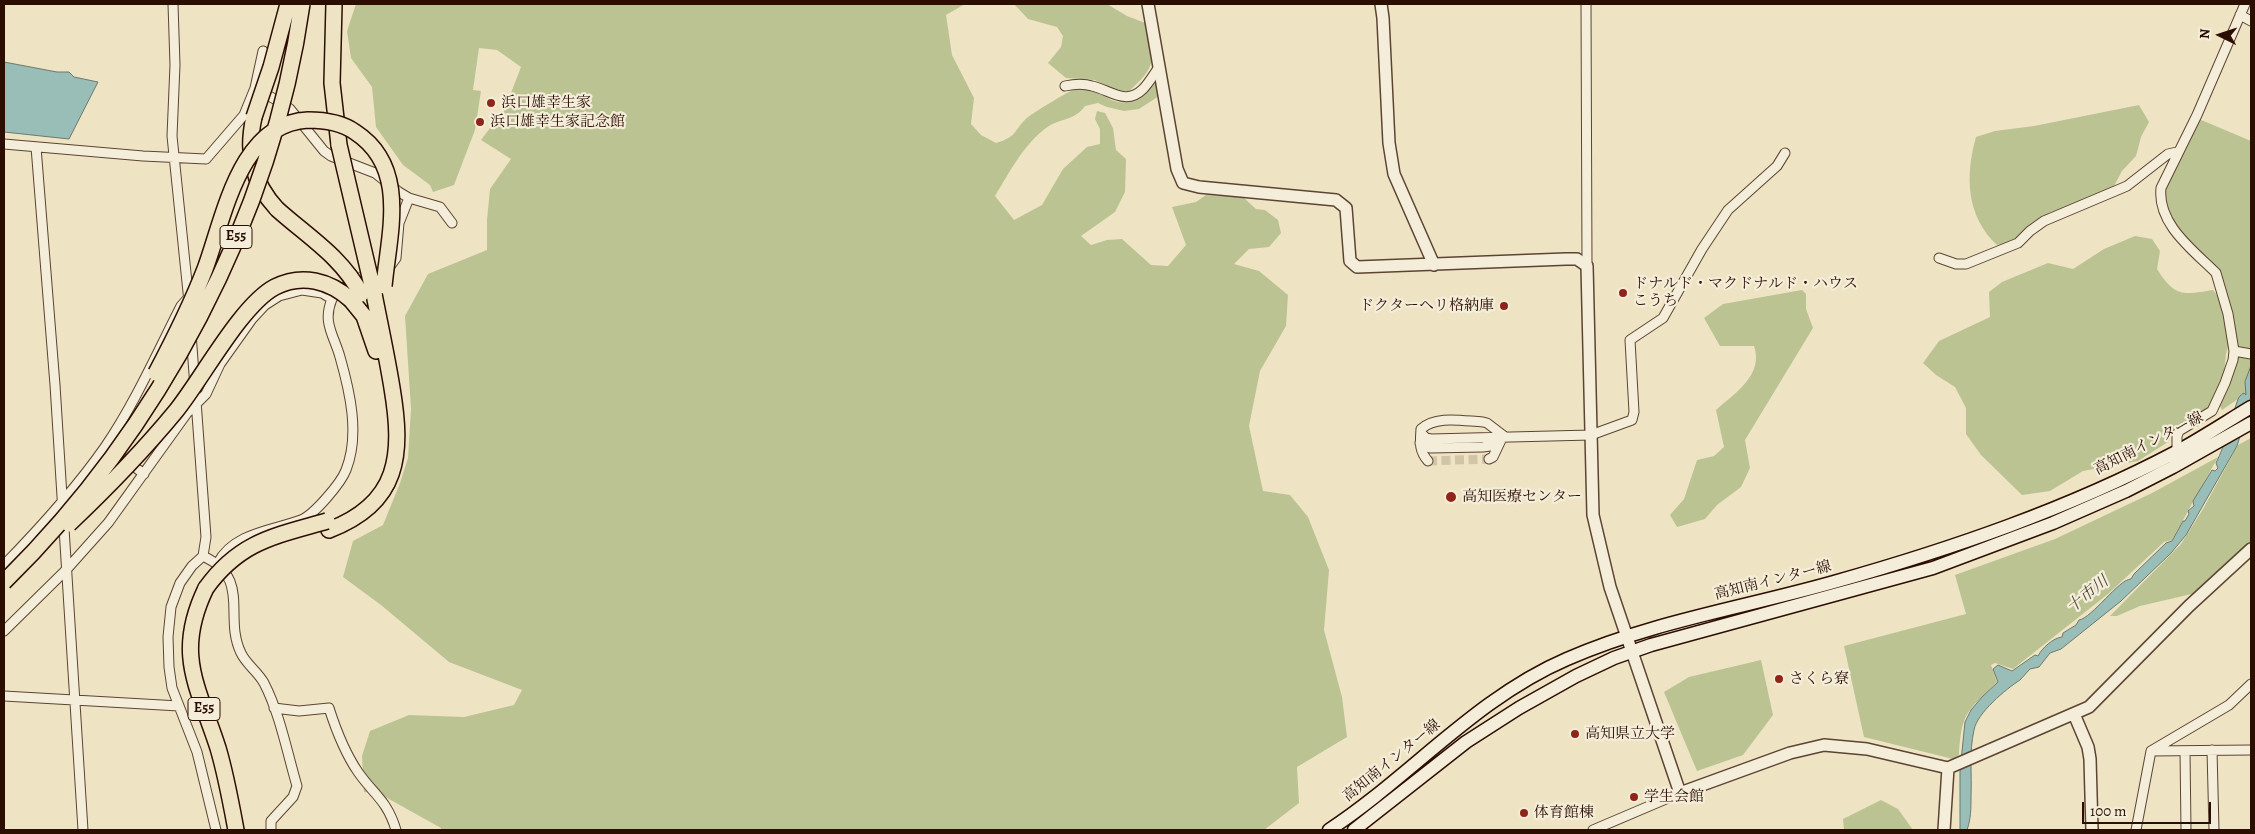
<!DOCTYPE html>
<html>
<head>
<meta charset="utf-8">
<style>
  body { margin:0 }
  #map { position:relative; width:2255px; height:834px; overflow:hidden; background:#eee4c4; font-family:Alegreya,serif }
  canvas { display:block }
  .frame { position:absolute; inset:0; border:5px solid #2c0e01; pointer-events:none }
  .north { position:absolute; left:2195px; top:10px; width:50px; height:50px; -webkit-text-stroke:4px #f4edd9; paint-order:stroke; rotate:274deg; font-size:14px; font-weight:700; line-height:20px; text-align:center; color:#2c0e01 }
  .north::after { content:''; display:block; margin:auto; width:18px; height:22px; background:#2c0e01; clip-path:polygon(50% 0,100% 100%,50% 72%,0 100%) }
  .scale { position:absolute; left:2082px; top:802px; width:129px; height:22px; box-sizing:border-box; border:2px solid #2c0e01; border-top:0; padding-left:6px; font-size:15px; line-height:18px; white-space:nowrap; color:#2c0e01; -webkit-text-stroke:4px #f4edd9; paint-order:stroke }
</style>
</head>
<body>
<div id="map">
<canvas width="2255" height="834"></canvas>
<div class="frame"></div>
<div class="north">N</div>
<div class="scale">100 m</div>
</div>
<script>
const g = document.querySelector('canvas').getContext('2d');
g.lineJoin = 'round';
function paint(path, color) {
  g.fillStyle = color;
  g.fill(path, 'evenodd');
}
function trace(path, color, width, dash) {
  g.strokeStyle = color;
  g.lineWidth = width;
  g.lineCap = dash ? 'butt' : 'round';
  g.setLineDash(dash || []);
  g.stroke(path);
}
function drawText(font, color, halo, rows, align = 'center') {
  g.font = font + ' Alegreya,"Noto Serif JP",serif';
  g.lineWidth = 4.5;
  g.setLineDash([]);
  g.textBaseline = 'middle';
  g.strokeStyle = halo;
  g.fillStyle = color;
  for (const [text, x, y, turn = 0] of rows) {
    g.save();
    g.translate(x, y);
    g.rotate((+turn || 0) * Math.PI / 180);
    g.textAlign = isNaN(turn) ? turn : align;
    if (halo) g.strokeText(text, 0, 0);
    g.fillText(text, 0, 0);
    g.restore();
  }
}
const green = new Path2D(`
  M356 4H965L946 15 952 55 974 98 971 124 981 135 996 143C1019 136 1013 130 1028 117 1035 112 1064 94 1071 91 1109 79 1111 130 1156 80L1159 96 1139 109 1124 111 1107 107 1098 103 1085 106C1075 121 1059 118 1046 128 1024 144 1009 173 995 196L1014 220 1042 205 1063 169 1087 147 1100 144V129L1095 119 1097 111 1105 113 1113 128 1116 150 1126 159 1125 192 1115 212 1081 236 1091 245 1107 240 1122 239 1151 265 1168 266 1186 245 1172 207 1196 202 1206 195 1243 197 1256 209 1265 210 1278 220 1281 233 1269 247 1249 249 1234 264 1259 271 1288 295 1286 326 1260 371 1249 426 1263 491 1290 495 1308 517 1329 570 1324 630 1342 697 1347 737 1297 767 1299 803 1264 830H441V828L380 794 364 792 362 756 370 731 409 715 464 717 514 705 522 690 449 662 381 605 343 577 353 541 383 525 400 483 408 458 411 409 405 316 428 274 487 250V220L490 189 511 159 481 140 490 128 499 124 521 67 497 50 479 48 473 90 481 91 475 130 454 185 433 192 430 185 403 165 376 127 372 87 351 58 347 31Z
  M1014 4H1107L1127 16 1148 24C1154 58 1158 66 1129 91H1113L1095 80 1066 78 1048 63 1061 47 1063 36 1057 27 1028 19Z
  M2139 105 2149 122 2141 137 2136 156 2122 171 2114 186 2086 202 2051 212 2037 222 2015 242 1997 245C1966 216 1965 176 1976 137L1995 131 2034 126Z
  M2199 119 2251 141V390L2222 410 2219 404 2236 358 2223 281 2186 240 2170 216 2163 196 2173 168Z
  M2135 236 2152 239 2160 251 2157 269C2175 297 2182 295 2213 290L2220 299 2230 340 2226 354 2223 382 2210 407 2178 427 2168 442 2138 461 2083 471 2050 491 2022 495 1981 455 1966 434V408L1955 387 1936 375 1923 363 1939 341 1990 317 1989 292 2002 282 2048 263 2073 269 2104 249Z
  M1802 290 1806 294V309L1813 328 1745 440 1750 468 1741 487 1717 505 1705 519 1677 527 1670 515 1684 499 1697 460 1714 456 1724 447 1716 410C1735 393 1764 375 1754 346H1720L1704 318 1723 304Z
  M2251 438V542L2196 593 2140 606 2117 616H2110L2181 544 2203 509 2238 445Z
  M2218 457 2172 540 2164 542 2108 594 2013 669 1995 663 1991 665 1997 682C1967 712 1962 711 1959 755L1953 759 1864 737 1844 646 1966 614 1955 575 2055 539 2152 493Z
  M1761 660 1773 715 1743 755 1697 771 1664 692 1689 677Z
  M1881 800 1898 809 1913 830H1844L1843 819Z`);
const water = new Path2D(`
  M4 62 57 72H69L74 77 98 82 69 139 4 132Z
  M2251 366V400L2237 446 2186 535 2171 553 2121 601 2061 649 2050 653 2039 667 2030 669 2020 680C2006 689 1977 713 1974 730 1969 752 1972 774 1971 796 1971 808 1971 819 1967 830H1960V771L1965 722 1971 710 1982 697 1998 682 1993 669 1998 665 2012 671 2035 655 2038 656C2042 648 2053 638 2062 637L2063 633 2076 625 2079 620C2092 618 2119 579 2131 579L2134 574 2166 543 2172 541 2183 521H2185L2189 514 2188 511 2194 506 2193 501 2212 470 2215 471 2218 468 2216 463C2226 443 2230 423 2237 402 2238 398 2240 395 2244 393L2246 395 2245 382Z`);
const minorTunnel = new Path2D(`
  M1428 461 1489 459`);
const minor = new Path2D(`
  M173 4 175 65 172 136 189 302
  M1586 4 1587 266
  M2240 15 2251 21
  M1065 86C1074 84 1083 83 1092 86 1110 90 1126 106 1143 89 1149 83 1154 74 1159 67
  M258 90 280 102 290 109 324 151 331 156 375 173 399 192 409 198
  M4 144 143 156 206 159 244 115 255 88 263 51
  M36 147 55 385 83 830
  M1939 258 1956 264H1966L2018 243 2030 231 2044 221 2127 186 2168 154 2177 152
  M191 333 206 537 203 556 192 566 180 583 171 607 168 637 169 667 172 688 197 752 216 830
  M2234 351 2251 354
  M1421 433 1426 438 1431 439 1591 435 1632 420 1634 412 1630 340 1663 318 1702 249 1728 210 1777 166 1785 153
  M1420 443 1430 448 1483 447 1490 446 1501 437
  M112 450 144 474
  M2177 451V436L2179 431 2212 411 2225 383 2233 360 2234 351 2228 314 2216 273C2193 250 2157 224 2161 188L2197 115 2245 4
  M1489 459 1493 457 1502 438
  M1428 461C1419 451 1420 443 1421 429 1436 415 1463 421 1483 422L1487 423 1504 436
  M203 556C252 579 223 616 241 653 246 664 258 672 264 683 280 714 287 752 297 786L293 797 271 821V830
  M218 563C233 533 274 530 301 520 314 515 341 483 346 470 360 435 350 392 340 357 334 335 322 323 332 299
  M4 565C40 528 75 490 105 447 135 403 157 353 181 306L188 298
  M4 631 66 570 108 523 187 413 206 394 220 364 252 319 265 305 279 296 302 290 322 293 332 299 337 292 359 278 381 273 388 269 396 258 399 223 409 198 440 207 452 223
  M4 696 179 706
  M274 708 299 711 329 708C336 730 345 753 358 772 374 795 387 800 396 830
  M2212 750 2214 830
  M2151 751 2251 750
  M2185 751 2186 830
  M1593 830 1680 793
  M2136 830 2151 751 2229 705 2251 684`);
const tertiary = new Path2D(`
  M1148 4 1177 169 1183 183 1199 187 1336 200 1346 208 1350 261 1357 267 1566 259H1577L1587 266 1593 515 1610 587 1680 793 1790 753 1824 745 1867 749 1948 768
  M1381 4 1383 18 1389 143 1394 174 1434 265
  M2074 714 2088 747 2090 759 2092 830
  M1944 830 1948 768 2089 707 2189 606 2251 549`);
const secondary = new Path2D(`
  M1329 830C1410 777 1476 698 1567 659 1651 622 1746 607 1834 582 1951 549 2068 509 2176 452 2202 438 2226 422 2251 407
  M1354 830 1466 742 1519 708 1576 676 1614 658 1651 645 1933 568 2053 523 2126 491 2173 467 2251 423`);
const motorway = new Path2D(`
  M334 4 332 83 339 145
  M254 117C246 153 252 182 277 209
  M351 300 364 316 376 351
  M329 530C400 503 403 454 392 388 387 357 380 325 374 294
  M206 588C174 654 198 686 218 748 226 775 231 803 236 830`);
const motorwayBridge = new Path2D(`
  M254 117 271 67 288 4
  M339 145 374 294
  M277 209C307 236 342 257 361 294
  M156 373C174 339 191 305 205 269 224 218 239 123 308 120 325 120 341 122 355 132 409 167 389 233 384 286
  M69 524C107 488 143 451 176 411 202 379 241 305 275 287 302 273 330 281 351 300
  M4 582C158 431 272 219 302 4
  M206 588C240 541 275 536 327 521`);
const markers = [
  [491,103,5,"#8f2418"],
  [480,122,5,"#8f2418"],
  [1623,293,5,"#8f2418"],
  [1504,306,5,"#8f2418"],
  [1451,497,6,"#8f2418"],
  [1779,679,5,"#8f2418"],
  [1575,734,5,"#8f2418"],
  [1634,797,5,"#8f2418"],
  [1524,813,5,"#8f2418"]
];
const shields = [
  [236,237,32],
  [204,709,32]
];
const shieldNames = [
  ["E55",236,237],
  ["E55",204,709]
];
const poiNames = [
  ["浜口雄幸生家",501,103],
  ["浜口雄幸生家記念館",490,122],
  ["ドナルド・マクドナルド・ハウス",1633,284],
  ["こうち",1633,301],
  ["ドクターヘリ格納庫",1494,306,"right"],
  ["高知医療センター",1462,497],
  ["さくら寮",1789,679],
  ["高知県立大学",1585,734],
  ["学生会館",1644,797],
  ["体育館棟",1534,813]
];
const streetNames = [
  ["高知南インター線",2149,444,-27],
  ["高知南インター線",1773,581,-14],
  ["高知南インター線",1392,761,-39]
];
const waterNames = [
  ["十市川",2088,595,-39]
];
paint(green, '#bbc392');
paint(water, '#99beb7');
trace(water, '#6d786e', 1);
trace(minorTunnel, '#d1c4a7', 9, [9, 4.5]);
trace(minor, '#5c4432', 11);
trace(tertiary, '#5c4432', 14);
trace(secondary, '#2c0e01', 15);
trace(motorway, '#2c0e01', 18);
trace(minor, '#f4edd9', 9);
trace(tertiary, '#f4edd9', 11);
trace(secondary, '#f4edd9', 12);
trace(motorway, '#eee4c4', 15);
trace(motorwayBridge, '#2c0e01', 18, []);
trace(motorwayBridge, '#eee4c4', 15);
for (const [x, y, r, color] of markers) {
  const dot = new Path2D();
  dot.arc(x, y, r, 0, 2 * Math.PI);
  g.fillStyle = color;
  g.fill(dot);
  trace(dot, '#f4edd9', 2);
}
for (const [x, y, w] of shields) {
  const box = new Path2D();
  box.roundRect(x - w / 2, y - 11.5, w, 23, 4);
  g.fillStyle = '#f4edd9';
  g.fill(box);
  trace(box, '#2c0e01', 1);
}
drawText('bold 14px', '#2c0e01', null, shieldNames);
drawText('15px', '#2c0e01', '#f4edd9', poiNames, 'left');
drawText('15px', '#2c0e01', '#f4edd9', streetNames);
drawText('italic 16px', '#524c41', '#f4edd9', waterNames);
</script>
</body>
</html>
